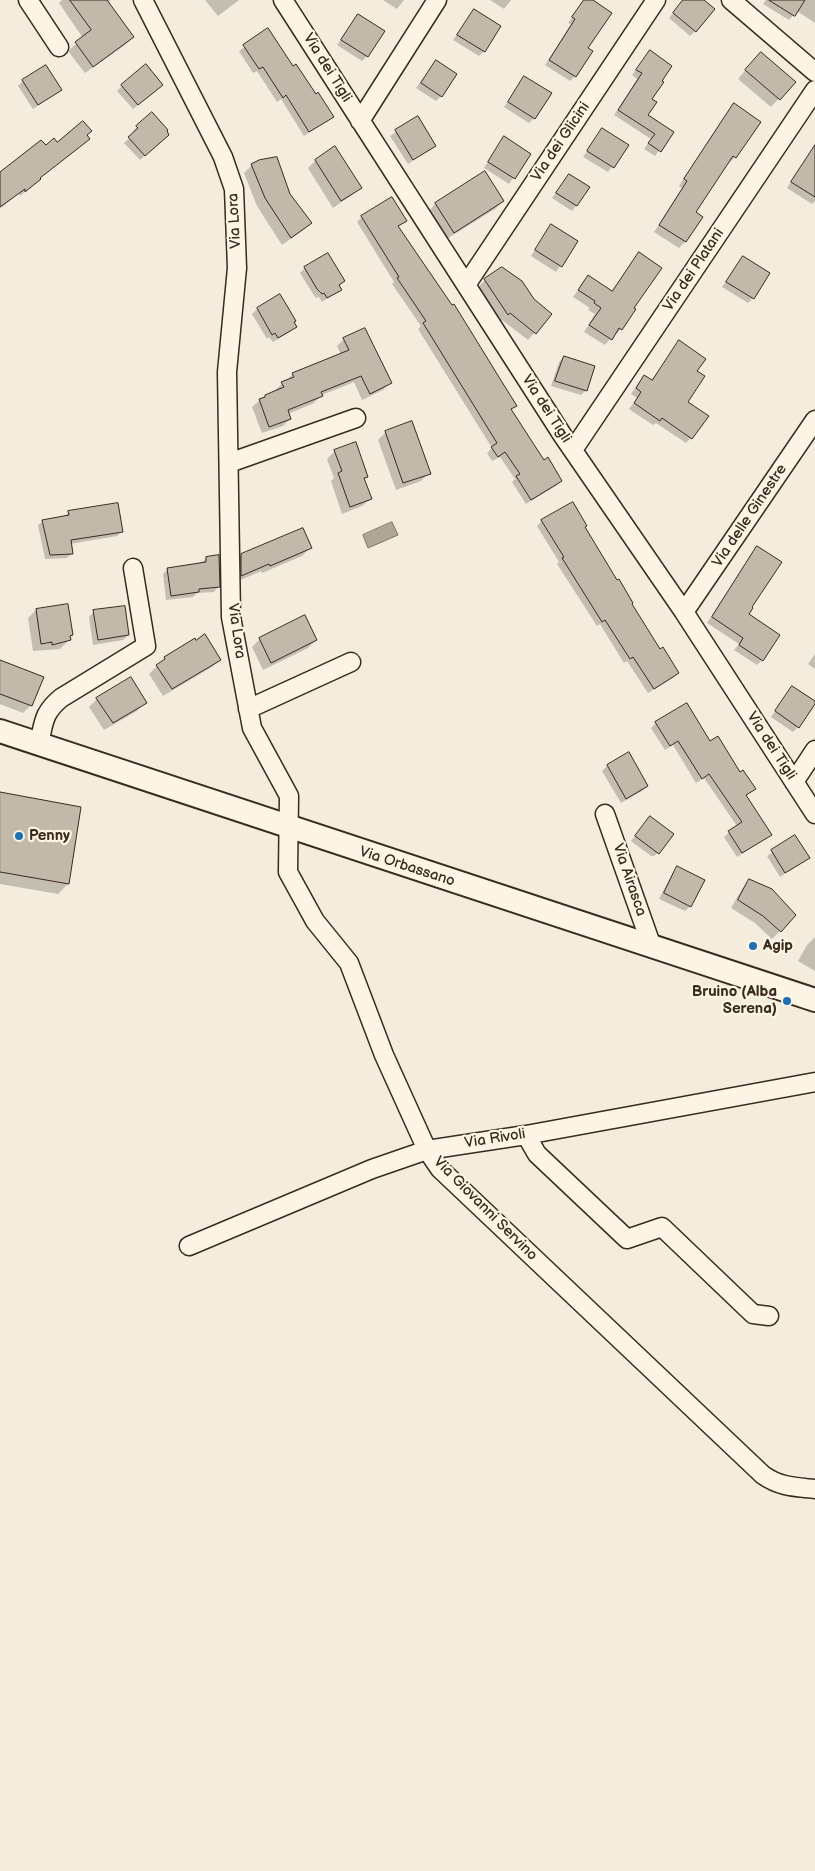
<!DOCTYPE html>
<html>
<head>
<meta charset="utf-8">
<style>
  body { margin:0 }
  canvas { display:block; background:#f4eddd }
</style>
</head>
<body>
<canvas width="815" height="1871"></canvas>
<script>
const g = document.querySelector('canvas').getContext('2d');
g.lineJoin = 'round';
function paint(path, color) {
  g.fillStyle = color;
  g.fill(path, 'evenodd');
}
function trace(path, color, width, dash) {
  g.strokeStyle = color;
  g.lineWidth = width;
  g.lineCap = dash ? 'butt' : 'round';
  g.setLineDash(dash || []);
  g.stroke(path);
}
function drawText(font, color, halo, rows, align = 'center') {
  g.font = font + ' "Balsamiq Sans",sans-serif';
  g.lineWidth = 4.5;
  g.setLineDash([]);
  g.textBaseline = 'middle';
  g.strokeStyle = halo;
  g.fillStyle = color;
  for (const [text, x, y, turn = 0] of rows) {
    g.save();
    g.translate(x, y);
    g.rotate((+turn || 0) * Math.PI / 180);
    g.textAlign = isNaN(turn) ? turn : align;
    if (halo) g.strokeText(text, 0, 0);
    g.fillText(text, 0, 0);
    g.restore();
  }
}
const water = new Path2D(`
  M392 522 398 535 368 548 363 535Z`);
const shadow = new Path2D(`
  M62 0H110L108 3 132 37 125 45 85 73 68 51 83 38 59 3Z
  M205 0H239L218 16Z
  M383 0H404L397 9Z
  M490 0H511L504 9Z
  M584 0H591L586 49 575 76 570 81 545 65 571 24 568 23Z
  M684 0H702L695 31 690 36 669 18Z
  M766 0H815V23L797 11 789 20 763 4Z
  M474 11 484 51 479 56 453 40Z
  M358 15 367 56 362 61 337 45Z
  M268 30 292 67 332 117 304 136 281 99 277 102 257 71 253 73 239 51Z
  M650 52V99L646 116 672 133 655 156 644 149 651 139 614 115 637 79 632 75Z
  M436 61 441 96 436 101 416 88Z
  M753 61 794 82 771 107 738 79Z
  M524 78 534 118 529 123 504 107Z
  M23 81 60 90 33 109 18 86Z
  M122 86 157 90 133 109 117 91Z
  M734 105 735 157 729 163 728 162 694 213 701 217 685 242 679 248 654 232 682 188 679 186 728 111Z
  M417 118 435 145 408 164 390 136Z
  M137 127 162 140 140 160 124 143 134 134 132 132Z
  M602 130 627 146 608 172 583 157Z
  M504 138 529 154 509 184 484 168Z
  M57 144 40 179 20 196 19 193 1 208 0 207V172L45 147Z
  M815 145V201L812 204 787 188Z
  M315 161 360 188 352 195 333 208 308 168Z
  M252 165 289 194 310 223 302 231 282 245 257 206 244 173Z
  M485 173 503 201 495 209 445 240 428 212 435 204Z
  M569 175 576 206 572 211 552 198Z
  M362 217 405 221 398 227 515 405 510 411 544 461 561 481 556 486 526 504 512 482 515 479 500 457 492 461 487 453 492 448 418 329 421 326 392 284 394 282 357 222Z
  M551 226 576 242 556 272 531 256Z
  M639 254 633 309 621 329 615 335 614 334 605 345 584 332 595 314 588 310 590 308 573 297 588 277 611 292Z
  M743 257 753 298 748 303 722 287Z
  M305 268 344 281 338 286 340 290 322 302 319 297 316 298 313 294 300 273Z
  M485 280 533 300 551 314 528 340 502 320 501 321 478 287Z
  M279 296 295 327 290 332 273 342 269 337 267 339 252 314 257 309Z
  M344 339 390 383 383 390 362 400 354 382 322 395 314 403 288 414 290 419 283 426 262 433 252 407 265 396 276 392 275 390 293 374 341 355 337 346Z
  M679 342 696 372 687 402 691 438 686 443 656 423 653 425 629 409 637 398 631 394 639 382 645 377 651 381Z
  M564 357 586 390 581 395 551 386 559 362Z
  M386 432 429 473 421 481 396 490 378 440Z
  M335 451 367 476 364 480 370 499 362 506 342 514 331 481 334 478 327 459Z
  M69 512 122 531 117 536 70 544 72 553 67 558 45 559 38 525 43 521 64 517Z
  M542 521 584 527 660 651 677 673 673 678 648 693 627 661 624 663 600 624 597 626 557 564 559 562 537 526Z
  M310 548 302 556 262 573 261 571 234 583 233 563 241 555Z
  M757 548 750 607 747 615 762 660 757 665 734 650 739 644 707 623 752 553Z
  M206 558 219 586 214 592 197 593 193 597 166 600 163 574 168 569 201 563Z
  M67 606 72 635 68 641 60 649 33 651 28 618 36 610Z
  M94 612 128 635 123 640 93 645 89 617Z
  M260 639 316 640 308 648 263 670 252 647Z
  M815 654V669L808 664Z
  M165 658 220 660 212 667 163 696 149 674Z
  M0 664 31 705 23 713 0 704Z
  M792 687 798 727 793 732 771 717Z
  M97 699 145 703 137 711 104 730 89 707Z
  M656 723 709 743 754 788 745 796 770 834 765 839 737 857 724 837 737 826 704 778 696 783 673 745 665 750 651 728Z
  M629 754 647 786 642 791 621 803 602 771 607 766Z
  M0 793 68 884 58 894 0 884Z
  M650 818 660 851 654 856H651L631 841Z
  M795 837 808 858 780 877 767 856Z
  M678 867 690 906 685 911 659 899 673 872Z
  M749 881 780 931 772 939 755 923 731 908 742 889Z
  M815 937V971L798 961 807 945Z`);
const building = new Path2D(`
  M70 0H107L134 37 93 67 75 42 91 30Z
  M584 0H593L612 13 588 48 593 51 576 77 549 60 575 19 572 17Z
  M683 0H704L715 9 696 32 673 13Z
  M769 0H805L795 16Z
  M474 9 501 26 485 52 457 35Z
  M358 14 385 31 368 57 341 40Z
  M268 28 293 66 296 64 316 94 318 92 334 117 309 132 286 95 283 98 263 67 259 69 243 45Z
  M650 50 672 66 662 81 664 82 652 99 657 102 648 115 674 132 661 152 648 143 655 134 618 110 642 73 636 70Z
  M761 52 796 82 780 100 745 70Z
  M436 60 457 74 442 97 421 83Z
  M146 64 163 85 138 105 121 85Z
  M46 65 62 90 38 105 22 80Z
  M524 76 552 93 535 119 508 102Z
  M734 103 761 122 736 158 733 156 696 212 703 217 686 242 659 225 687 181 684 179Z
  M152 112 168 130 167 131 169 135 145 156 128 137 138 128 136 126Z
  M418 116 436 146 413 160 395 130Z
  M83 121 92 131 87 135 90 139 40 178 41 179 25 192V189L0 207V172L41 140 46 145 54 138 57 142Z
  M602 128 629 145 614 168 587 151Z
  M504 136 531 154 515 179 488 162Z
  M815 145V197L791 182Z
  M335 146 362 188 341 201 315 160Z
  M277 157 290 194 312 223 291 238 265 198 251 164 259 160Z
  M485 171 504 201 454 233 435 203Z
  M569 174 590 187 577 206 556 193Z
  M392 197 407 221 398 226 452 305 454 304 502 382 517 406 511 409 544 460 548 457 562 481 531 500 516 476 520 474 505 452 498 457 491 447 497 443 423 323 426 321 397 278 399 277 361 216Z
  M551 224 578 241 562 267 535 250Z
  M639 252 662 268 634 308 636 309 622 330 619 328 612 340 589 325 601 308 594 303 595 301 578 290 588 275 612 291Z
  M328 253 345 281 339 285 342 290 327 298 324 293 322 294 317 289 304 267Z
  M743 256 770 273 754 299 726 282Z
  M502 267 522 281 534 299 552 314 536 334 510 313 508 315 484 279Z
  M280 294 296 321 294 322 297 327 278 338 275 333 272 335 257 308Z
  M365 328 392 383 370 394 361 376 321 392 323 396 288 410 291 419 269 427 259 399 265 397V395L284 387 281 382 294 377 292 373 349 350 343 338Z
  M679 340 706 359 697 371 705 376 688 402 709 416 692 439 662 418 660 421 634 403 641 392 636 388 644 375 652 380Z
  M564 356 595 366 587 391 555 381Z
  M412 421 431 474 403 483 385 431Z
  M356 442 368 477 364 478 372 499 350 507 338 473 342 471 334 450Z
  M573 502 587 526 585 527 617 580 619 579 633 603 632 604 660 649 663 647 679 673 654 689 633 657 630 659 605 620 602 622 562 558 564 557 541 520Z
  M118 503 123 532 71 540 73 554 50 555 42 520 69 515 68 511Z
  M303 528 312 548 270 566 269 564 241 576V554Z
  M757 546 782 562 752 607 753 608 749 614 780 635 763 661 739 645 743 638 712 617Z
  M219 555 220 587 199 589V592L171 596 167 568 206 562V557Z
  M68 604 73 635 70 636 71 640 52 645V642L41 644 36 609Z
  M125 606 129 635 98 640 93 610Z
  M305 615 317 640 271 663 259 638Z
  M205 634 221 660 172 689 156 665 165 659 164 657 195 638 196 640Z
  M0 660 44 677 32 706 0 694Z
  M131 677 147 703 113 723 96 698Z
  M792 686 815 701V704L799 728 775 711Z
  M687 703 710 741 718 736 740 772 743 770 756 789 746 795 772 835 742 853 728 831 742 822 709 774 702 779 678 741 670 746 655 722Z
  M629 752 648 786 626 799 607 765Z
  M0 792 81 807 69 884 0 872Z
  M650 816 674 834 659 854 635 836Z
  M795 835 810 858 785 873 771 850Z
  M677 866 705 880 691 907 664 893Z
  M749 879 772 889 796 915 781 932 763 916 738 900Z`);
const minor = new Path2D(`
  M28 0 59 47
  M143 0 223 157 234 189 237 268 227 372 231 617 252 728 289 796 288 872 315 921 349 963 384 1055 427 1150 440 1169 763 1475C780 1487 795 1487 815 1489
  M283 0 563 436 684 612 815 814
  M731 0 815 72
  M360 121 437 0
  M466 285 656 0
  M573 450 815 90
  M229 463 356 418
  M684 612 815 420
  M248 709 351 662
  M39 744C44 722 43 713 61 698L146 646 133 568
  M794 782 815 750
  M605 814 652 947
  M526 1135 537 1154 627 1239 662 1227 753 1314 769 1316
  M189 1246 372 1169 427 1150 526 1135 815 1082`);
const major = new Path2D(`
  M0 731 815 1000`);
const markers = [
  [19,836,5,"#1f6fb2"],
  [753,946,5,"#1f6fb2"],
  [787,1001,5,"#1f6fb2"]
];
const streetNames = [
  ["Via dei Tigli",327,68,58],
  ["Via dei Glicini",561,142,-56],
  ["Via Lora",235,221,-93],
  ["Via dei Platani",694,270,-56],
  ["Via dei Tigli",546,409,57],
  ["Via delle Ginestre",750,516,-56],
  ["Via Lora",236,631,82],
  ["Via dei Tigli",771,746,57],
  ["Via Orbassano",407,867,18],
  ["Via Airasca",629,880,71],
  ["Via Rivoli",495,1139,-9],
  ["Via Giovanni Servino",485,1209,45]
];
const poiNames = [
  ["Penny",29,836],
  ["Agip",763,946],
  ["Bruino (Alba",777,992,"right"],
  ["Serena)",777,1009,"right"]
];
paint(water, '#b0a596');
trace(water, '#817466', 1);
paint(shadow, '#0003');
paint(building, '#c3b9aa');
trace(building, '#3b2a1e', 1);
trace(minor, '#3b2a1e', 21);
trace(major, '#3b2a1e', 26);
trace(minor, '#fcf5e5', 18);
trace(major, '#fcf5e5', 22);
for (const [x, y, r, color] of markers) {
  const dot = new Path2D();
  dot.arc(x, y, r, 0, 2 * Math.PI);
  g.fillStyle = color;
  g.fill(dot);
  trace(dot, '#fcf5e5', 2);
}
drawText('15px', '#3b2a1e', '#fcf5e5', streetNames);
drawText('bold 15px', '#3b2a1e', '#fcf5e5', poiNames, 'left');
</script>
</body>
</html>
